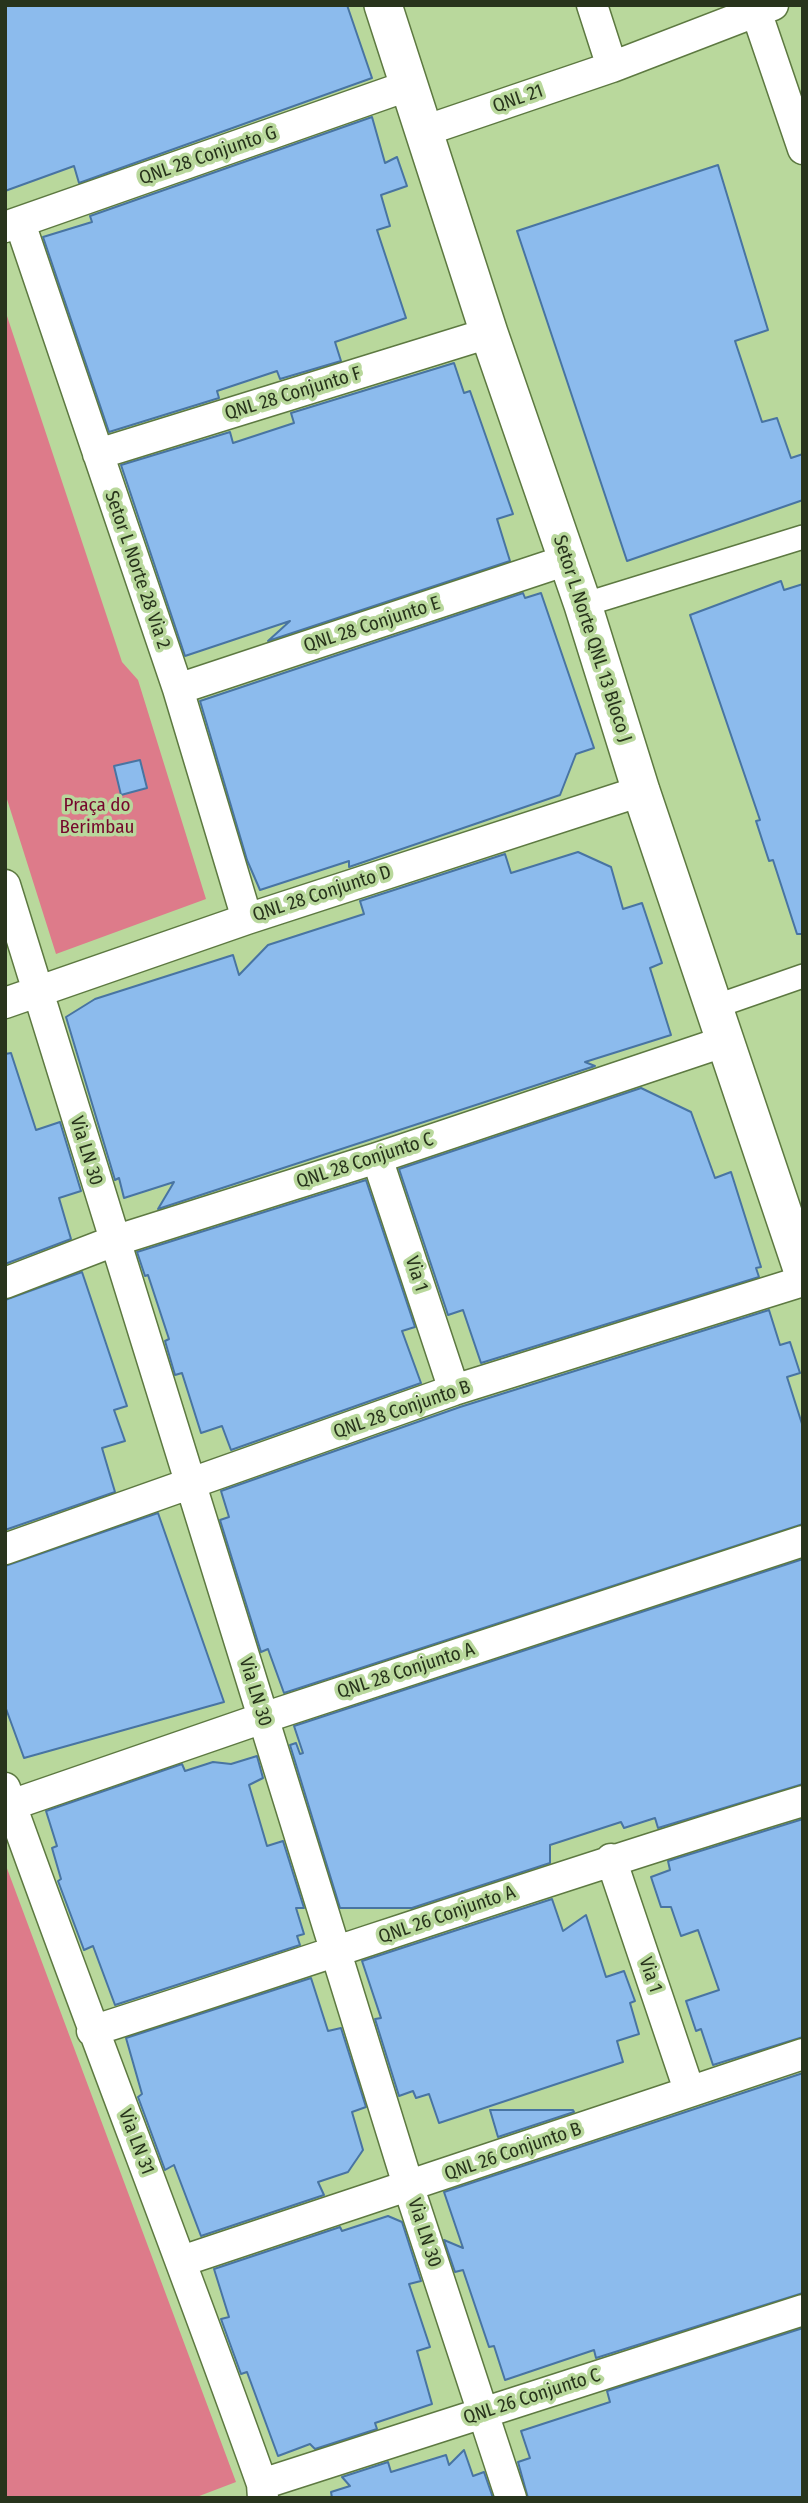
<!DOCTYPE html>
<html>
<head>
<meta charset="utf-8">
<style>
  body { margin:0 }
  #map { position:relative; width:808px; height:2503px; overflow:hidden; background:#b9d89c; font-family:"Fira Sans Condensed",sans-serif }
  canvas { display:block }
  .frame { position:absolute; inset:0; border:7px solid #28341c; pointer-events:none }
</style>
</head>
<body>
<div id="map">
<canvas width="808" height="2503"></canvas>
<div class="frame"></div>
</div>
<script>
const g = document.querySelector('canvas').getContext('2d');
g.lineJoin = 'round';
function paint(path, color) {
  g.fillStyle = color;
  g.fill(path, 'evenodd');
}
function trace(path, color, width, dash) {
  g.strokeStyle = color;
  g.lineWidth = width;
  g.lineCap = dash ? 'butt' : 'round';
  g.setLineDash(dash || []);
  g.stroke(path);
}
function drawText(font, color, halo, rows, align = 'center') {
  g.font = font + ' "Fira Sans Condensed",sans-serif';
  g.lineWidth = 7;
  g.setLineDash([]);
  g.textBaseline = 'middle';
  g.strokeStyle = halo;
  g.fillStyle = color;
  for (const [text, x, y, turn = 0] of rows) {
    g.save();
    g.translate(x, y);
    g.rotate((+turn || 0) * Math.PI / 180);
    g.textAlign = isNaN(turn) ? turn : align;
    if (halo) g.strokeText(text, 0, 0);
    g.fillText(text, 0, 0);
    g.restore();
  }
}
const green = new Path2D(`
  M5 310 122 662 138 680 206 899 56 954 5 793Z
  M5 1863 236 2482 194 2498H5Z`);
const building = new Path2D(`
  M5 5H347L372 78 79 183 74 166 5 191Z
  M372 117 385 163 397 157 407 186 381 195 390 226 377 230 406 318 335 342 341 361 280 379 277 371 217 391 219 398 109 432 43 237 92 222 90 216Z
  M718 165 768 330 735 341 762 422 777 418 791 458 803 454V500L627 561 517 231Z
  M454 363 464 393 470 391 513 514 497 519 510 561 268 641 290 621 185 656 121 465 230 432 233 443 294 423 291 413Z
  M781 581 784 590 803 584V934H797L773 860 769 861 756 821 760 820 690 615Z
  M523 593 525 598 541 593 594 748 576 754 560 795 349 867V861L260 890 247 860 200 701Z
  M140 760 147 788 121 795 114 766Z
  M578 852 611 867 623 909 642 903 662 963 650 968 671 1035 585 1062 595 1066 158 1209 174 1182 124 1198 119 1178 115 1180 66 1017 95 999 233 955 239 975 268 945 364 914 360 901 505 854 511 873Z
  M11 1053 36 1130 60 1122 81 1191 59 1198 71 1239 5 1264V1054Z
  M641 1088 691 1112 715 1178 731 1172 761 1267 756 1268 759 1277 481 1363 463 1310 448 1315 399 1169Z
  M366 1180 415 1327 402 1331 421 1383 231 1450 222 1426 201 1433 182 1373 175 1375 165 1341 169 1339 148 1275 145 1276 137 1252Z
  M82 1272 127 1406 114 1410 125 1441 102 1448 115 1492 5 1530V1300Z
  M769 1310 780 1345 790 1342 800 1373 787 1377 803 1427V1524L284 1693 268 1649 261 1652 220 1520 229 1517 221 1491 460 1407Z
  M158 1513 224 1702 24 1758 5 1706V1566Z
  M803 1559V1784L658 1828 655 1818 624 1828 621 1822 550 1845V1863L412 1908H340L290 1745 296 1743 300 1754 303 1753 294 1726Z
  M257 1756 263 1778 249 1785 267 1846 283 1841 304 1908H296L304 1934 297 1936 300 1945 115 2005 93 1946 84 1950 58 1881 61 1879 52 1848 57 1846 46 1811 182 1764 185 1771 213 1762 231 1764Z
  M803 1819V2037L713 2065 701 2029 696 2031 686 2001 719 1990 698 1930 681 1936 671 1907H661L651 1877 670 1870 668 1861Z
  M552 1899 563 1931 586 1915 606 1977 624 1971 635 2001 630 2003 639 2034 617 2041 623 2062 439 2123 429 2094 416 2098 413 2091 399 2096 375 2019 381 2018 362 1961Z
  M311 1978 328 2031 341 2028 366 2107 352 2112 363 2150 348 2172 318 2182 324 2195 201 2236 174 2165 165 2170 138 2097 142 2094 126 2038Z
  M803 2073V2293L596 2358 594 2350 505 2380 494 2346 489 2347 463 2270 455 2272 444 2240 463 2248 444 2192Z
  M490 2110H573L574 2112 498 2137Z
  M388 2216 402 2222 421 2281 409 2284 430 2347 417 2351 432 2404 375 2423 377 2429 315 2449 310 2444 278 2456 247 2372 241 2374 221 2319 229 2317 214 2269 340 2227 342 2231Z
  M803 2328V2498H528L518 2462 530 2458 521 2431 610 2402 607 2391Z
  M464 2450 473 2476 484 2472 493 2498H332L331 2492 350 2486 342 2477 388 2462 391 2472 446 2455 449 2465Z`);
const pedestrian = new Path2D(`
  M583 605 803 537
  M714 1007 803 976`);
const minor = new Path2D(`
  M592 5 612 67
  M756 11 803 149
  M424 131 612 67 773 5
  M20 223 178 689 247 919
  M5 227 410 85
  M98 454 489 333
  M178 689 567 560
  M5 885 409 2188 511 2498
  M5 1003 247 919 641 791
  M377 1158 454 1390
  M5 1283 114 1241 377 1158 726 1041
  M5 1549 454 1390 803 1281
  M5 1788C88 2021 179 2251 262 2484L263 2498
  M11 1805 263 1718 803 1541
  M611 1859 689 2090
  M92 2031C330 1955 565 1873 803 1801
  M182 2261 803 2054
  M262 2484 803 2310`);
const tertiary = new Path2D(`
  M383 5 489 333 583 605 641 791 803 1272`);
const streetNames = [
  ["QNL 21",518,99,-19],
  ["QNL 28 Conjunto G",208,156,-19],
  ["QNL 28 Conjunto F",293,394,-17],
  ["Setor L Norte 28 Via 2",137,570,71],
  ["QNL 28 Conjunto E",372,625,-18],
  ["Setor L Norte QNL 13 Bloco J",592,639,72],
  ["QNL 28 Conjunto D",322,894,-18],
  ["Via LN 30",86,1151,73],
  ["QNL 28 Conjunto C",365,1161,-18],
  ["Via 1",416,1274,72],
  ["QNL 28 Conjunto B",402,1410,-19],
  ["QNL 28 Conjunto A",406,1671,-18],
  ["Via LN 30",255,1692,73],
  ["QNL 26 Conjunto A",447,1915,-19],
  ["Via 1",650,1975,71],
  ["Via LN 31",136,2142,69],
  ["QNL 26 Conjunto B",513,2152,-19],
  ["Via LN 30",424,2233,72],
  ["QNL 26 Conjunto C",532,2397,-18]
];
const parkNames = [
  ["Praça do",97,806],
  ["Berimbau",97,828]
];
paint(green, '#dd7b8a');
paint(building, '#8cbbed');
trace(building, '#4874a2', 2);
trace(pedestrian, '#5d7941', 26);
trace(minor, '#5d7941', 33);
trace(tertiary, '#5d7941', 40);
trace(pedestrian, '#fff', 23);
trace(minor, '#fff', 30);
trace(tertiary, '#fff', 37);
drawText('19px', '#28341c', '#b9d89c', streetNames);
drawText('19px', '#75072c', '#b9d89c', parkNames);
</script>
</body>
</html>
